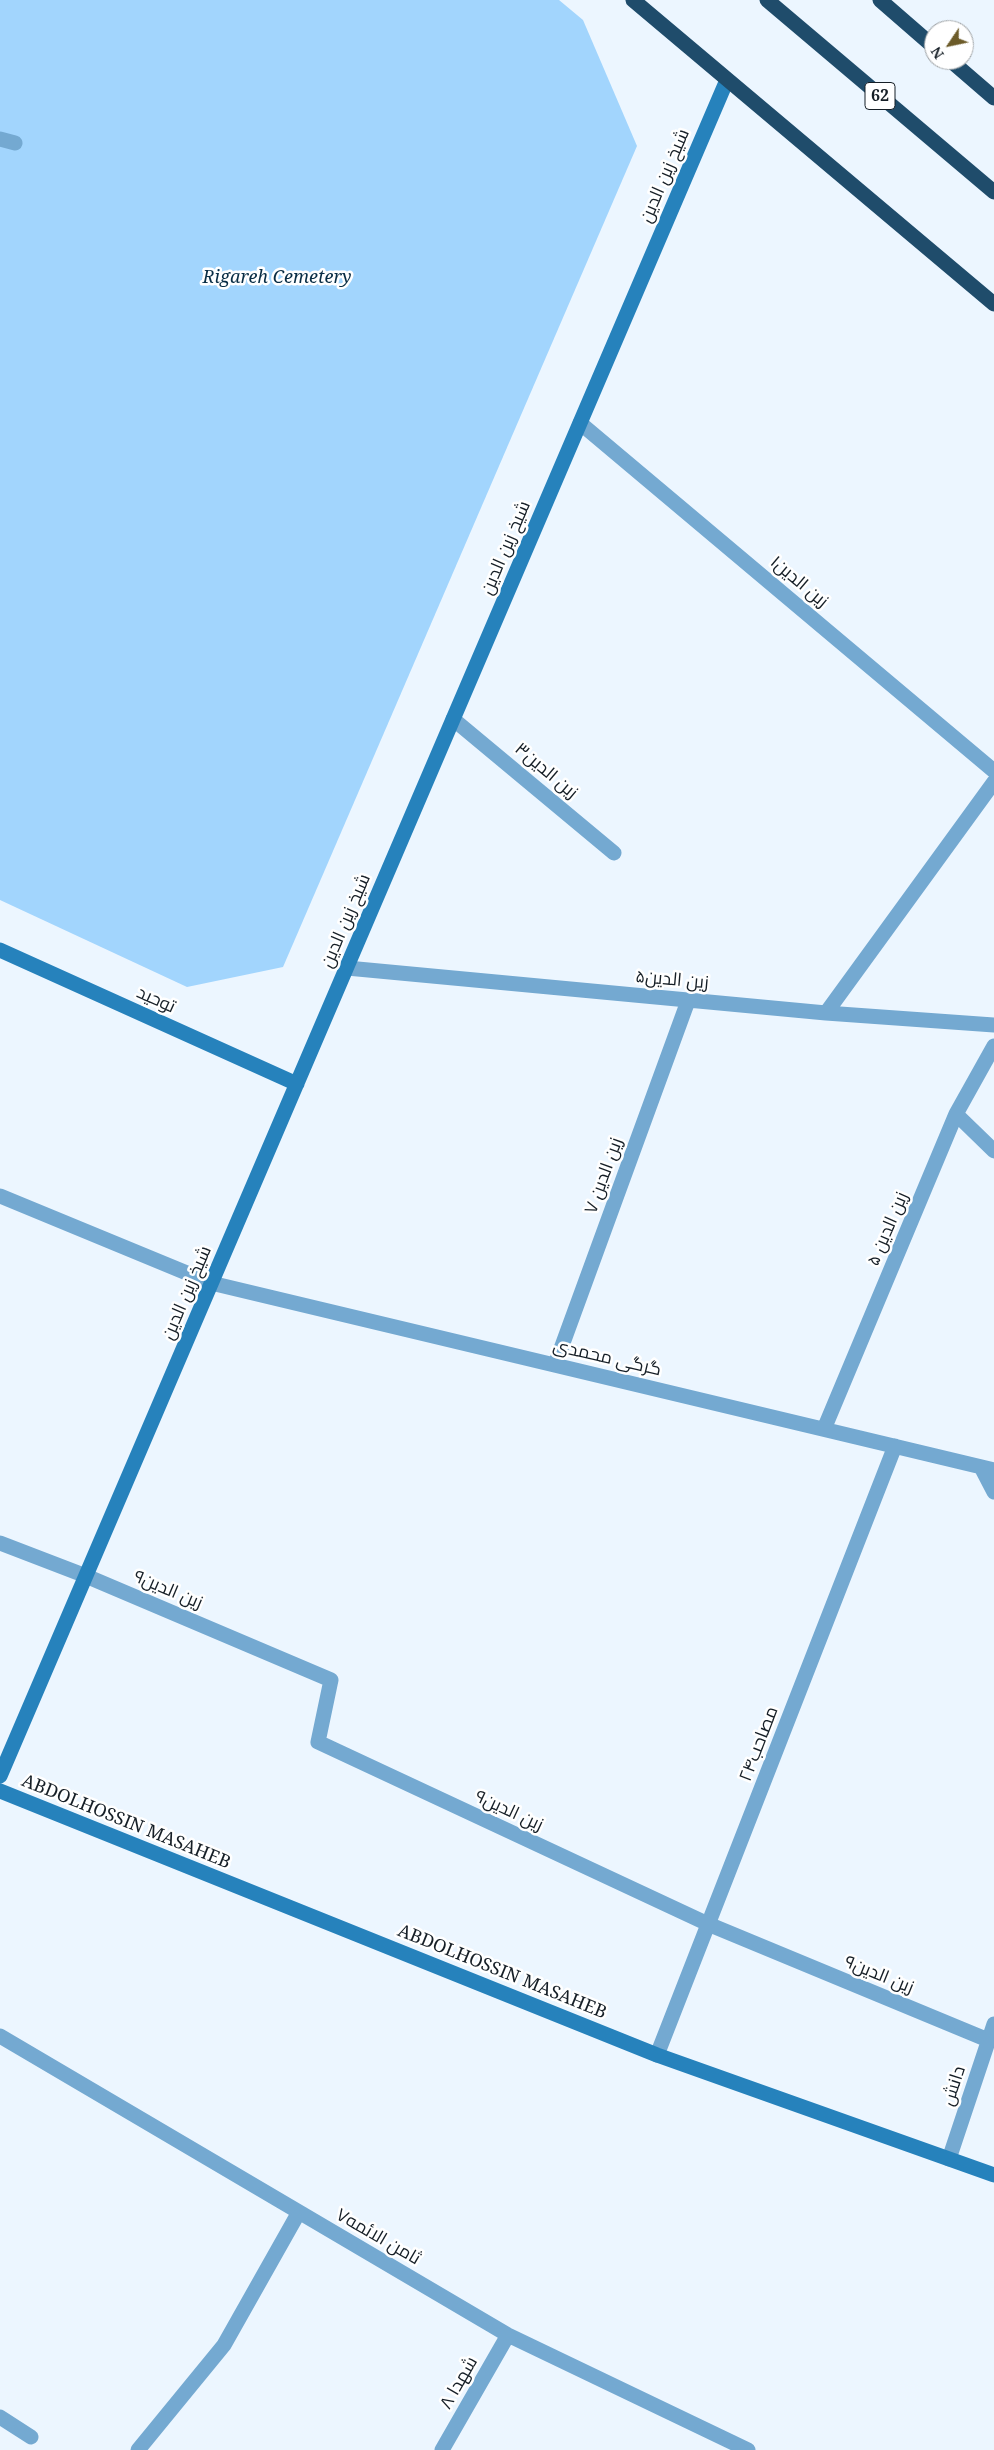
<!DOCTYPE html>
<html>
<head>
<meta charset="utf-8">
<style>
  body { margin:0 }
  #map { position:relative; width:994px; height:2450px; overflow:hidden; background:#ecf6ff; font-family:"Noto Serif",serif }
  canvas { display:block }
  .north { position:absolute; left:924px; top:20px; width:50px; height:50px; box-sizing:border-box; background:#fff; border:1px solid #a1a5a8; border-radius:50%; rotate:236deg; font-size:14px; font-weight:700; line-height:20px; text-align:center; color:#151e26 }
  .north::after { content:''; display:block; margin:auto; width:18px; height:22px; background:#6c5b29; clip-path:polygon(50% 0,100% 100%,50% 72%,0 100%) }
</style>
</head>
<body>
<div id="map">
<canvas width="994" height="2450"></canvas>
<div class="north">N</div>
</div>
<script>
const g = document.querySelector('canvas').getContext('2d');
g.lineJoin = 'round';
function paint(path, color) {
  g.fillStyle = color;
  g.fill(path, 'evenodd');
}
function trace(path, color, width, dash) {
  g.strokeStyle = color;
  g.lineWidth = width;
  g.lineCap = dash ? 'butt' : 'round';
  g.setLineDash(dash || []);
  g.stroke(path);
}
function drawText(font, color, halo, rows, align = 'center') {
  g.font = font + ' "Noto Serif",Cairo,serif';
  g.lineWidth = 5;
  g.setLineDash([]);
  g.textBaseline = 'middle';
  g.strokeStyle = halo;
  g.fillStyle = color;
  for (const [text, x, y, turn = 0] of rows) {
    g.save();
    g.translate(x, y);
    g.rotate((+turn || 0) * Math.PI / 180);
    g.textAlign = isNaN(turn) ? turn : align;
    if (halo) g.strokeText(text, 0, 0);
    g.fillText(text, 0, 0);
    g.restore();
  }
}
const green = new Path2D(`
  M0 0H559L583 20 637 146 283 967 187 987 0 900Z`);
const lane = new Path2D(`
  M0 139 15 143`);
const street = new Path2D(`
  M580 423 994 771
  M453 719 614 853
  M347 968 826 1013 994 1025
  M826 1013 994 782
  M956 1114 994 1151
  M0 1196 211 1283 994 1470
  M555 1365 688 1001
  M824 1429 956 1114 994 1046
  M981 1467 994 1492
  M0 1543 86 1576 331 1680 318 1742 708 1924 988 2040
  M0 2036 508 2335 748 2450
  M657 2055 895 1446
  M949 2159 994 2024
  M0 2417 31 2437
  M138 2450 224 2345 299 2212
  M442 2450 508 2335`);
const secondary = new Path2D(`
  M0 950 297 1084
  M0 1776 727 80
  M0 1791 657 2055 994 2175`);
const highway = new Path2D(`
  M633 0 994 304
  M767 0 994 192
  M880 0 934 47
  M950 60 994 98`);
const shields = [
  [880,96,30]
];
const shieldNames = [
  ["62",880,96]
];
const streetNames = [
  ["شیخ زین الدین",665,176,-67],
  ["شیخ زین الدین",506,548,-67],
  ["زین الدین۱",799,582,40],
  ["زین الدین۳",546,771,40],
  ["شیخ زین الدین",346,921,-67],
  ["زین الدین۵",672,980,5],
  ["توحید",156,1000,24],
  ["زین الدین ۷",604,1176,-70],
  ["زین الدین ۵",888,1229,-67],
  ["شیخ زین الدین",187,1293,-67],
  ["گرگی محمدی",607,1358,13],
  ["زین الدین۹",168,1590,23],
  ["مصاحب۲۴",759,1744,-69],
  ["زین الدین۹",509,1811,25],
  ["ABDOLHOSSIN MASAHEB",126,1822,22],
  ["ABDOLHOSSIN MASAHEB",502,1972,22],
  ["زین الدین۹",879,1975,22],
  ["دانش",954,2086,-72],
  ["ثامن الا‌ئمه۷",378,2237,30],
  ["شهدا ۸",459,2383,-60]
];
const parkNames = [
  ["Rigareh Cemetery",277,278]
];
paint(green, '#a2d5fd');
trace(lane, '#74a9d1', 15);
trace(street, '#74a9d1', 15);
trace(secondary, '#2682bc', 15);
trace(highway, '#1f4c6b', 15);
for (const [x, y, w] of shields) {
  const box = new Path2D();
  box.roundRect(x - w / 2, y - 13.5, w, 27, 4);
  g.fillStyle = '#fff';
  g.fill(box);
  trace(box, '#151e26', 1);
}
drawText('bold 16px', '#151e26', null, shieldNames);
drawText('18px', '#151e26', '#fff', streetNames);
drawText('italic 18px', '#082d45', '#fff', parkNames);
</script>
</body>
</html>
